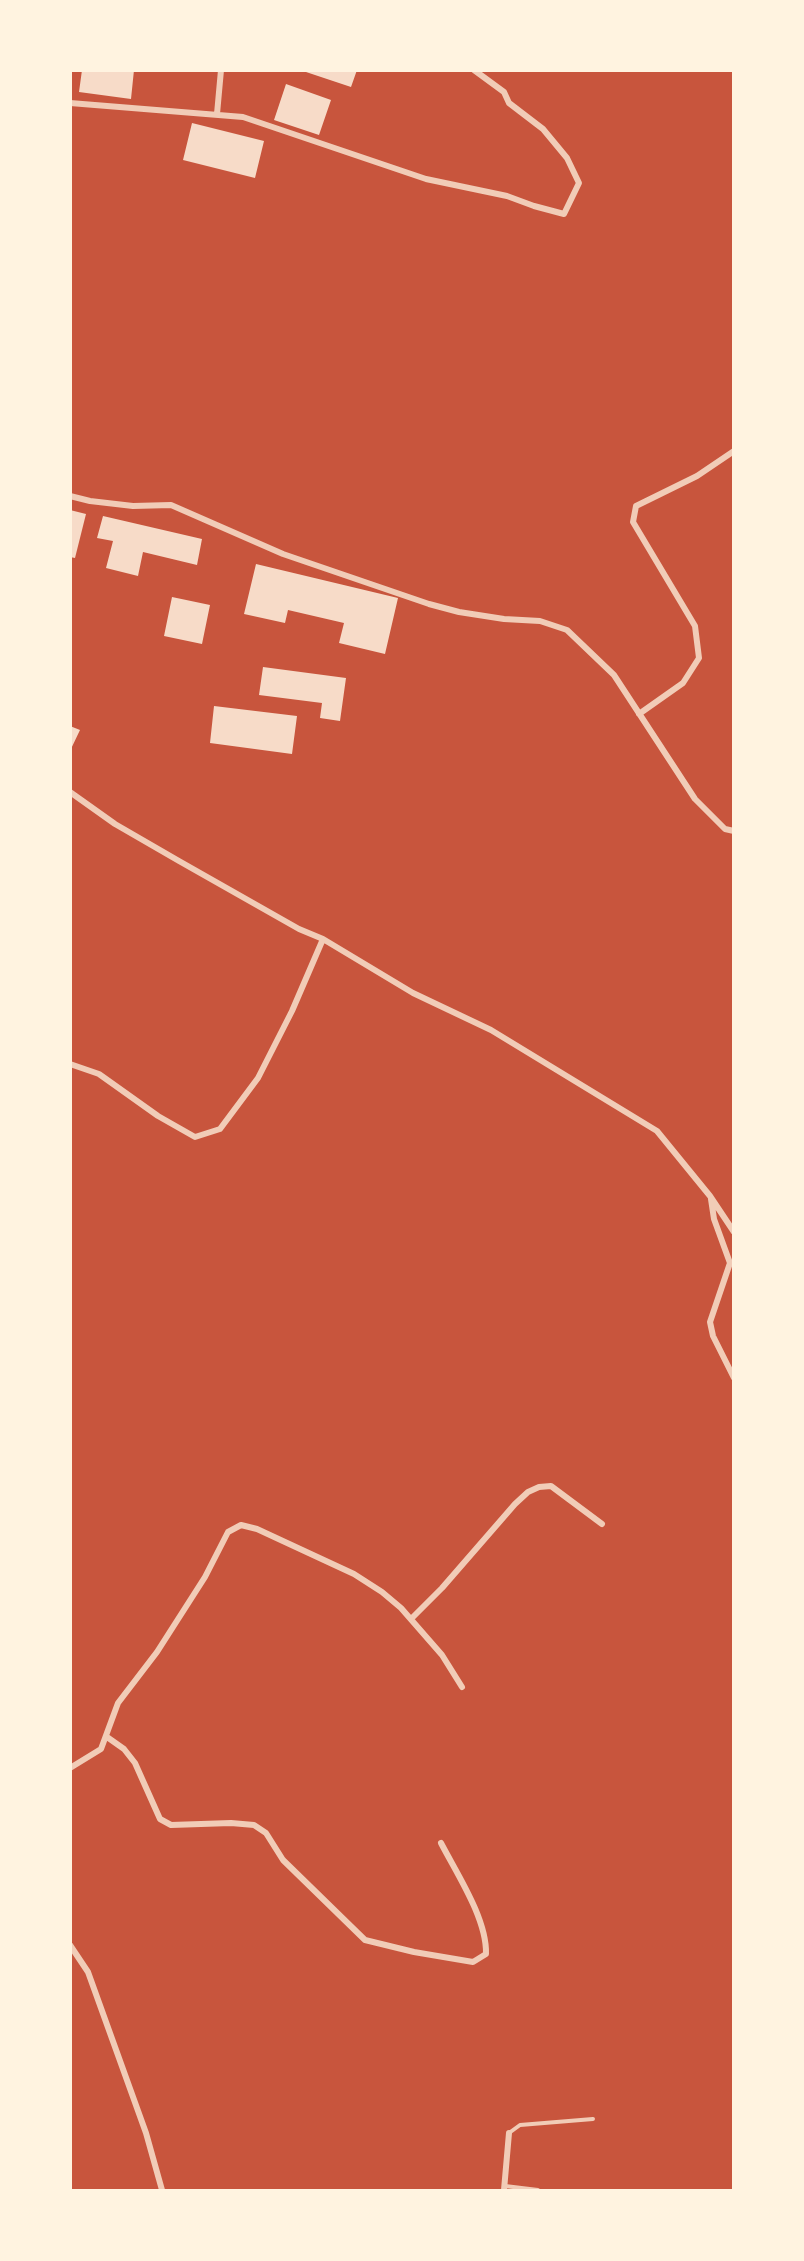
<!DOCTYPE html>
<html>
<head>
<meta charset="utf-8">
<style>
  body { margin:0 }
  #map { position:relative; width:804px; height:2261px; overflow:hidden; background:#c8553d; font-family:"Source Serif 4",serif }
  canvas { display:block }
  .frame { position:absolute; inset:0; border:72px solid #fff3e0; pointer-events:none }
</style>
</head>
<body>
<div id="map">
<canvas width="804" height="2261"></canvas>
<div class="frame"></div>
</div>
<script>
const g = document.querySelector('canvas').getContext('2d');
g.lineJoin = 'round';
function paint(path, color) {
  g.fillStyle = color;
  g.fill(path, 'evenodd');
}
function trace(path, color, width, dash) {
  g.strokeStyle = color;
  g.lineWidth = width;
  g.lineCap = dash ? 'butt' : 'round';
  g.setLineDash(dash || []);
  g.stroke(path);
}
const building = new Path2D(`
  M82 70H134L131 99 79 92Z
  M300 70H357L351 87Z
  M286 84 331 100 319 135 274 120Z
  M192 123 264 141 255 178 183 160Z
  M70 510 86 514 75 558 70 557Z
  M103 516 202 539 197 565 143 552 138 576 106 568 113 541 97 538Z
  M256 564 398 598 385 654 339 643 344 623 288 610 285 623 244 614Z
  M172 597 210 605 202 644 164 636Z
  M263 667 346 678 340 721 320 718 322 703 259 695Z
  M214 706 297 716 292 754 210 743Z
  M70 726 80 730 70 751Z`);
const service = new Path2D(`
  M509 2133 520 2125 593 2119
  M505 2186 538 2190`);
const minor = new Path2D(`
  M70 103 243 117 426 179 507 196 534 206 564 214 579 183 567 158 543 129 509 103 504 92 474 70
  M217 114 221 70
  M70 496 90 501 133 506 171 505 283 554 429 604 459 612 504 619 540 621 567 630 614 675 695 799 725 829 734 831
  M639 714 683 683 699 658 695 626 633 522 636 506 697 476 734 451
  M70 792 115 824 179 861 299 929 323 939 413 993 491 1030 657 1131 710 1196 734 1232
  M70 1064 99 1074 158 1116 195 1137 220 1129 258 1078 292 1011 323 939
  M711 1199 714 1219 730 1263 710 1322 713 1336 734 1378
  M411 1619 442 1588 515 1504 528 1492 539 1487 551 1486 602 1524
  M107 1737 124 1749 135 1763 160 1819 171 1825 231 1823 254 1825 266 1833 283 1860 365 1940 414 1952 473 1962 486 1954C487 1919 457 1874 441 1843
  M70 1768 101 1749 118 1703 157 1652 205 1577 228 1532 241 1525 257 1529 354 1574 382 1592 401 1608 442 1655 462 1687
  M70 1945 88 1972 146 2133 162 2190
  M504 2190 509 2133`);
paint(building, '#f7dbc8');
trace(service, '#f1ccb7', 4);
trace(minor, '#f1ccb7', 6);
</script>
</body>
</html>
